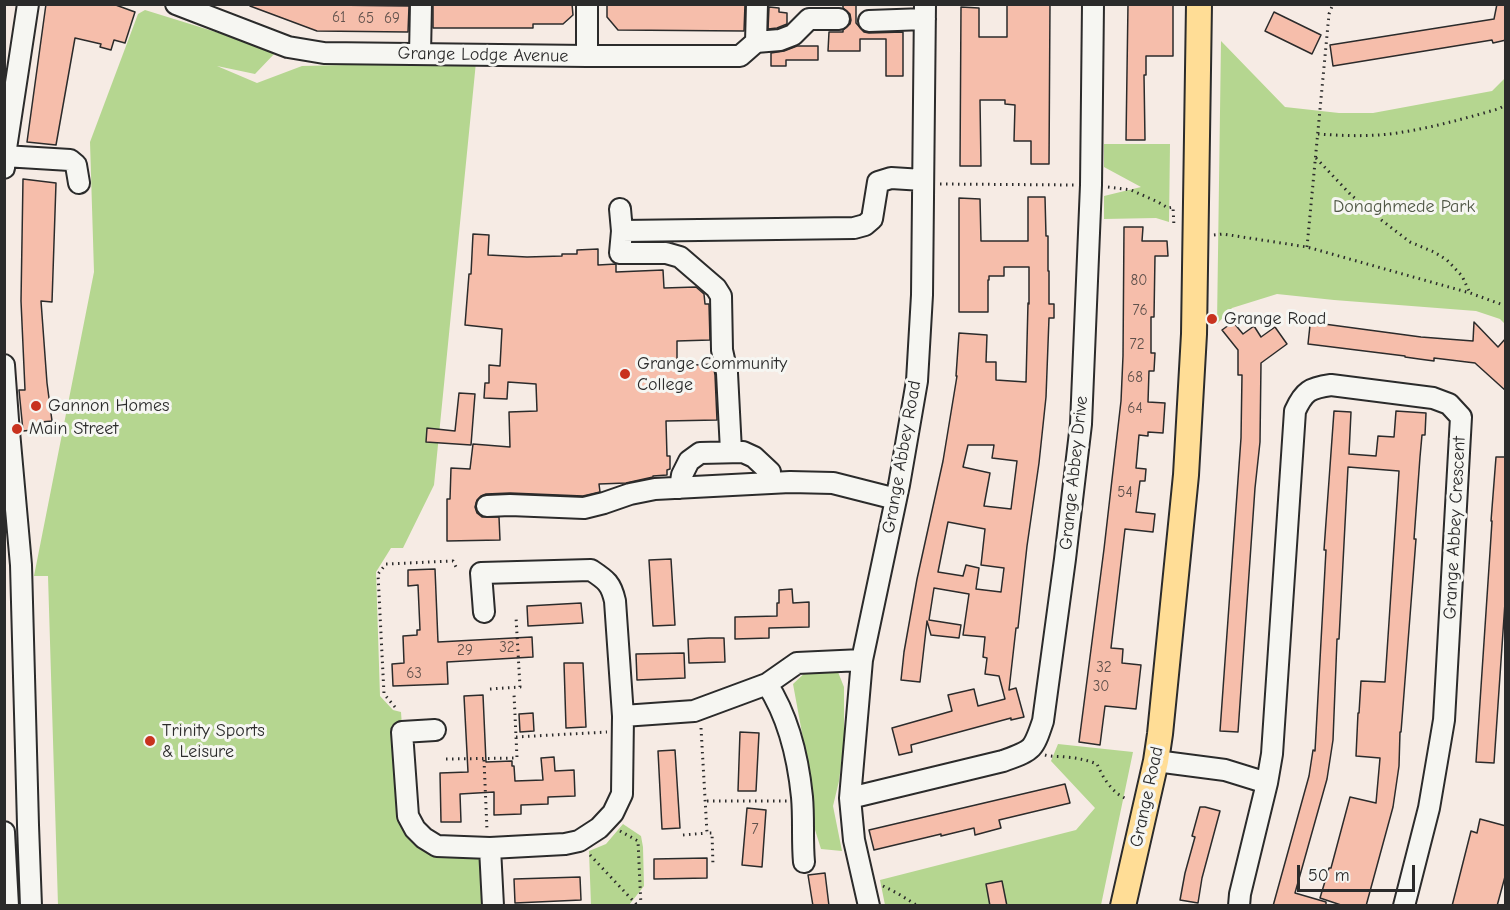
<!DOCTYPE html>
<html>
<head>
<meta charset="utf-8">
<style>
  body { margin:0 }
  #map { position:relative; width:1510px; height:910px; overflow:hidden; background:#f6ebe4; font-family:"Comic Neue",sans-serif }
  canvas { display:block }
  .frame { position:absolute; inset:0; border:6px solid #2b2b2b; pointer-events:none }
  .scale { position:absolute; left:1297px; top:865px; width:118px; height:27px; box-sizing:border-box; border:3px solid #2b2b2b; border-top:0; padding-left:8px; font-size:18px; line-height:21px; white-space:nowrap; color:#2b2b2b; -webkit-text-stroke:4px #f6f6f2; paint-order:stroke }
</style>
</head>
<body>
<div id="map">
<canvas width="1510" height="910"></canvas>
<div class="frame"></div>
<div class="scale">50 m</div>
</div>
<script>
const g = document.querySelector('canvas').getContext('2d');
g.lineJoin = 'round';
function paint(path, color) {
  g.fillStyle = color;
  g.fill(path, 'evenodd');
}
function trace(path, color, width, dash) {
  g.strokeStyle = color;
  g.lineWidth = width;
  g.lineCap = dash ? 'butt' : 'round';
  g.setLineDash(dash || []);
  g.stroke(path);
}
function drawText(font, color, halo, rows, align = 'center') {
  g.font = font + ' "Comic Neue",sans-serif';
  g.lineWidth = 6;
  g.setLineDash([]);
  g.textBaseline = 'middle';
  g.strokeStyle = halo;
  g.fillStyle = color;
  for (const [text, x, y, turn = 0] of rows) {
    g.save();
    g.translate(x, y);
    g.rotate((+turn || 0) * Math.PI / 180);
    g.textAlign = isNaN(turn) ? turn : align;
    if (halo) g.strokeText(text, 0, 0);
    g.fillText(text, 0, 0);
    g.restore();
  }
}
const green = new Path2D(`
  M145 10 277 51 255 74 217 66 257 83 302 66 476 62 434 485 403 548H391L376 572 380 696 393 710 401 712 408 810 438 850 484 854 485 905H58L48 576H34L94 272 90 142 138 14Z
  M1221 41 1285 107 1339 113H1373L1492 91 1505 78V324L1500 319 1476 311 1334 300 1277 294 1232 308 1217 324Z
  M1104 144H1170L1169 222 1156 218 1104 219V196L1141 187 1104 167Z
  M809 669 838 672 844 687V742L839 781 833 806 842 851 821 849 811 817 809 771 793 684Z
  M1058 744 1133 752 1101 905H885L880 880 1076 830 1095 808 1051 761Z
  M623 824 641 836 643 847 644 886 629 905H591L589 851 606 844Z`);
const building = new Path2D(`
  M46 4H113L135 12 125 43 114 40 111 50 100 47 101 44 75 38 56 145 27 142Z
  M250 4 409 6 408 32 317 31 250 6Z
  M433 4H572L573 15 563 24H533V28H433Z
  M607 4H745L744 31 618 30 607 17Z
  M843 4H856V23L864 32 869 33 903 32V76H886V39H860V51H828L829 32H843V30L850 24 851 20 850 14 843 8Z
  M1007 4H1050L1049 164H1031V141H1014L1015 105 1005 104V100H980L981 166H960L961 7 979 8V37H1007Z
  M1128 4H1173V56H1146V75H1144L1145 140H1126Z
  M1497 4H1506V40L1493 43 1492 40 1333 66 1330 45 1494 19Z
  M769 7 779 8V12L787 13V24L777 28 768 29Z
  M1274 12 1321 35 1312 54 1265 31Z
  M797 46H818V60H786V66H771V53L784 51Z
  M23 179 56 183 52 302 41 301 47 383 52 421 41 422 42 429 23 431 19 390H25L21 301Z
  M1028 197H1045L1046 236H1048V271H1049V304H1054V318H1049L1046 397 1039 463 1027 546 1018 628H1016L1009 690 1016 688 1024 717 1011 720V718L911 745 912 752 899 755 892 728 952 711 948 695 974 689 978 706 1005 699 999 676 985 674 987 658 983 657 985 637 963 635 969 594 934 588 929 620 961 625 959 638 931 635 927 621 920 682 901 680 904 652 917 579 943 461 957 376H956L959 333 987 335 986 362H996V380L1026 382 1028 303 1029 304V267H1004V276H989V280H988V312H959V198L980 199 981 241H1028ZM968 445H994L992 458 1017 461 1011 509 984 506 990 473 963 467ZM948 522 985 529 981 565 1004 568 1001 592 976 589 979 568 966 565 963 576 938 572Z
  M1124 227H1143L1142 241H1167L1168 256H1155L1154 317H1151V353H1155L1154 371H1149L1148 402 1165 403 1163 433 1148 432V436L1139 435 1136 468 1146 469 1145 481H1140L1136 512 1155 514 1153 532 1125 529 1111 648 1123 649 1122 663 1141 665 1136 709 1105 706 1100 745 1079 742 1104 549 1121 401 1123 356Z
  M473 234 489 235 488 255 527 257 562 256V254H577V250L598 249V265L616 264V272L663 270 664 288 696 287 704 294 705 304H709L710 340 677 341V366L713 364 715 375 717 420 666 421 667 456H670V469L667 470V475L653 476V477L626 483 599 484 600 492 583 496 510 493 486 494 481 496 477 500 475 507 477 513 482 517H499L500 540 447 541V499H450L451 468 470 469 473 444 510 447 509 412 537 411 536 384 508 382 507 399 484 398 485 383H489V365L500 366 502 329 465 325 469 274H471Z
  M1311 316 1325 318 1324 324 1421 337 1473 341 1474 322 1498 347 1506 338V391L1475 363 1434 358V361L1419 359 1405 357V356L1308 344Z
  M1233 322 1243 334 1254 326 1261 337 1275 327 1287 344 1261 363 1260 442 1255 488 1238 732 1220 731 1241 438 1242 375H1238V350L1222 330Z
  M459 393 475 394 471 445 426 442 427 428 455 431Z
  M1334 411 1351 412 1349 454 1376 456 1378 436 1394 437 1396 411 1426 413 1425 435H1422L1420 457 1414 539H1416L1401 732H1400L1399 766 1393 807 1366 906H1344L1320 898 1329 868H1331L1350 797 1376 803 1380 758 1356 756 1358 713H1359L1361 681 1385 682 1398 487 1399 471 1348 467 1339 639H1337L1333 740 1327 779 1295 893 1326 902V906H1273L1309 776 1313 750 1315 751 1326 550H1324L1326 522Z
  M1496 457H1506V588L1494 763 1476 762 1490 552 1492 521H1491Z
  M671 559 675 625 653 626 649 560Z
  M435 569 438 642 532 637 533 657 447 662 448 684 393 686 392 664 404 663 403 636 417 635V630H420L418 585 408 586V570Z
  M792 589 793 603 809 602V627L769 628V638L735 639V617L777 616V603H779V590Z
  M581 603 583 623 528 626 527 606Z
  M709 638H724L725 662 689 663 688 639Z
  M684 653 685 678 637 680 636 654Z
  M564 663H583L586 727 566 728Z
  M483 695 486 762 512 761V766H514L515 781 543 780 541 758 554 757 555 771 574 770 575 796 548 797V804L521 805V814L494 815V792L460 794 461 822H441L440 773 468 772 464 696Z
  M533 713 534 731 520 732 519 714Z
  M740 732 759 733 756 791H738Z
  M675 750 680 828 662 829 658 751Z
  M1065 784 1070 803 999 820 1001 828 975 835 974 828 941 836V834L874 850 869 830Z
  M1200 807H1205L1220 811 1202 878 1198 903 1180 900 1185 873 1195 837 1192 836Z
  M747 808 766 810 762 867 742 865Z
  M1480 819 1506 826V873L1497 906H1452L1471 831 1477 833Z
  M707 858V878L654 879V859Z
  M825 873 829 906H813L808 875Z
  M580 877 581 900 515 903 514 879Z
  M1002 881 1007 906H990L986 884Z`);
const path = new Path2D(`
  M1318 134C1346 136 1375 137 1403 132 1435 127 1466 118 1498 109L1506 105
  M1316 158 1351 195 1380 219 1410 242 1434 252 1447 260 1462 276 1470 293
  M940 184 1075 185
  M1108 187 1131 190 1158 202 1168 208 1173 207 1174 227
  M1214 235 1223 234 1307 247 1470 293 1506 306
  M1307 247 1329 14 1333 4
  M490 689 520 687 516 617
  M395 707 384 694 378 574 386 564 453 561 457 569
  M701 728 707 833H712L713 866
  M516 737 607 732
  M1045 755C1052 757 1059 756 1066 757 1077 758 1087 760 1097 764 1103 778 1113 794 1127 799
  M446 759 517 758 514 694
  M484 760 487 830
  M707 801H787
  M620 831 638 841 641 906
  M683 835 707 833
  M590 855 638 906
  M883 886 897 893 918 906`);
const minor = new Path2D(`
  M176 4 288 47 324 53 587 56H740L756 42 757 4
  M587 4V56
  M869 21 925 19
  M756 42 780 40 793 35 809 19H839
  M420 54 421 4
  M4 156 70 160 76 165 79 183
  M4 168 5 155 28 4
  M620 209 622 231 854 228 865 225 872 219 878 182 891 178 923 180
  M622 231 620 253H666L680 257 716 288 721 296 722 350 727 373 731 451
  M4 365 8 420 21 565 28 825 31 906
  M680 488 682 475 689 461 700 453 743 452 754 457 770 472V483
  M487 506 510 505 584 508 604 503 630 494 655 489 790 482 833 483 896 499
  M767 684C789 718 798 757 802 797 804 819 802 840 804 862
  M623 716 694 711 767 684 797 663 862 660
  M435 730 402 732 408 816 415 829 424 838 437 846 490 848 565 844 579 841 599 828 613 813 622 794 623 716 615 601C611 583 606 580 591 570L481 573 484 612
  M1156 761 1225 770 1267 783
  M850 798 1003 761C1033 750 1033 751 1043 721L1065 559 1081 424 1091 185 1093 4
  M4 832 8 906
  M490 848 493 906
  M869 906 854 840 850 798 862 660 899 485 917 381 922 295 925 4
  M1239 906 1240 894 1267 783 1272 754 1295 411C1304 391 1310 388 1331 385L1433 398 1449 404 1461 417 1444 720 1429 808 1404 906`);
const major = new Path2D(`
  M1123 906 1156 761 1160 734 1186 475 1194 334 1199 4`);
const markers = [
  [1212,319,6,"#c8321e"],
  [625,374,6,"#c8321e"],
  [36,406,6,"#c8321e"],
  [17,429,6,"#c8321e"],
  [150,741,6,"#c8321e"]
];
const numberNames = [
  ["61",339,18],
  ["65",366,19],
  ["69",392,19],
  ["80",1139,281],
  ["76",1140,311],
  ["72",1137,345],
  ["68",1135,378],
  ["64",1135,409],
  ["54",1125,493],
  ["32",507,648],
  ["29",465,651],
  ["32",1104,668],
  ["63",414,674],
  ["30",1101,687],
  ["7",755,830]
];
const streetNames = [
  ["Grange Lodge Avenue",483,55,1],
  ["Grange Abbey Road",902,457,-80],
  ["Grange Abbey Drive",1074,473,-84],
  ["Grange Abbey Crescent",1455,528,-87],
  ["Grange Road",1147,797,-78]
];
const parkNames = [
  ["Donaghmede Park",1404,207]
];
const poiNames = [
  ["Grange Road",1224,319],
  ["Grange Community",637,364],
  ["College",637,385],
  ["Gannon Homes",48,406],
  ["Main Street",29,429],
  ["Trinity Sports",162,731],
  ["& Leisure",162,752]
];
paint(green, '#b5d690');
paint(building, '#f6beab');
trace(building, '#2b2b2b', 1.5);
trace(minor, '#2b2b2b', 24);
trace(major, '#2b2b2b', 28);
trace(path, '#2b2b2b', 3, [1.5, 4.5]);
trace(minor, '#f6f6f2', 20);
trace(major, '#ffdd96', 24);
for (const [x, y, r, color] of markers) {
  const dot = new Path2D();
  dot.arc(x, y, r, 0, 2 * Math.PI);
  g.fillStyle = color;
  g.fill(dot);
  trace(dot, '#f6f6f2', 2);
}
drawText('15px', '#5e504b', null, numberNames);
drawText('18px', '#2b2b2b', '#f6f6f2', streetNames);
drawText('18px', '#4e5644', '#f6f6f2', parkNames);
drawText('18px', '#2b2b2b', '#f6f6f2', poiNames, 'left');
</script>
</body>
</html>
